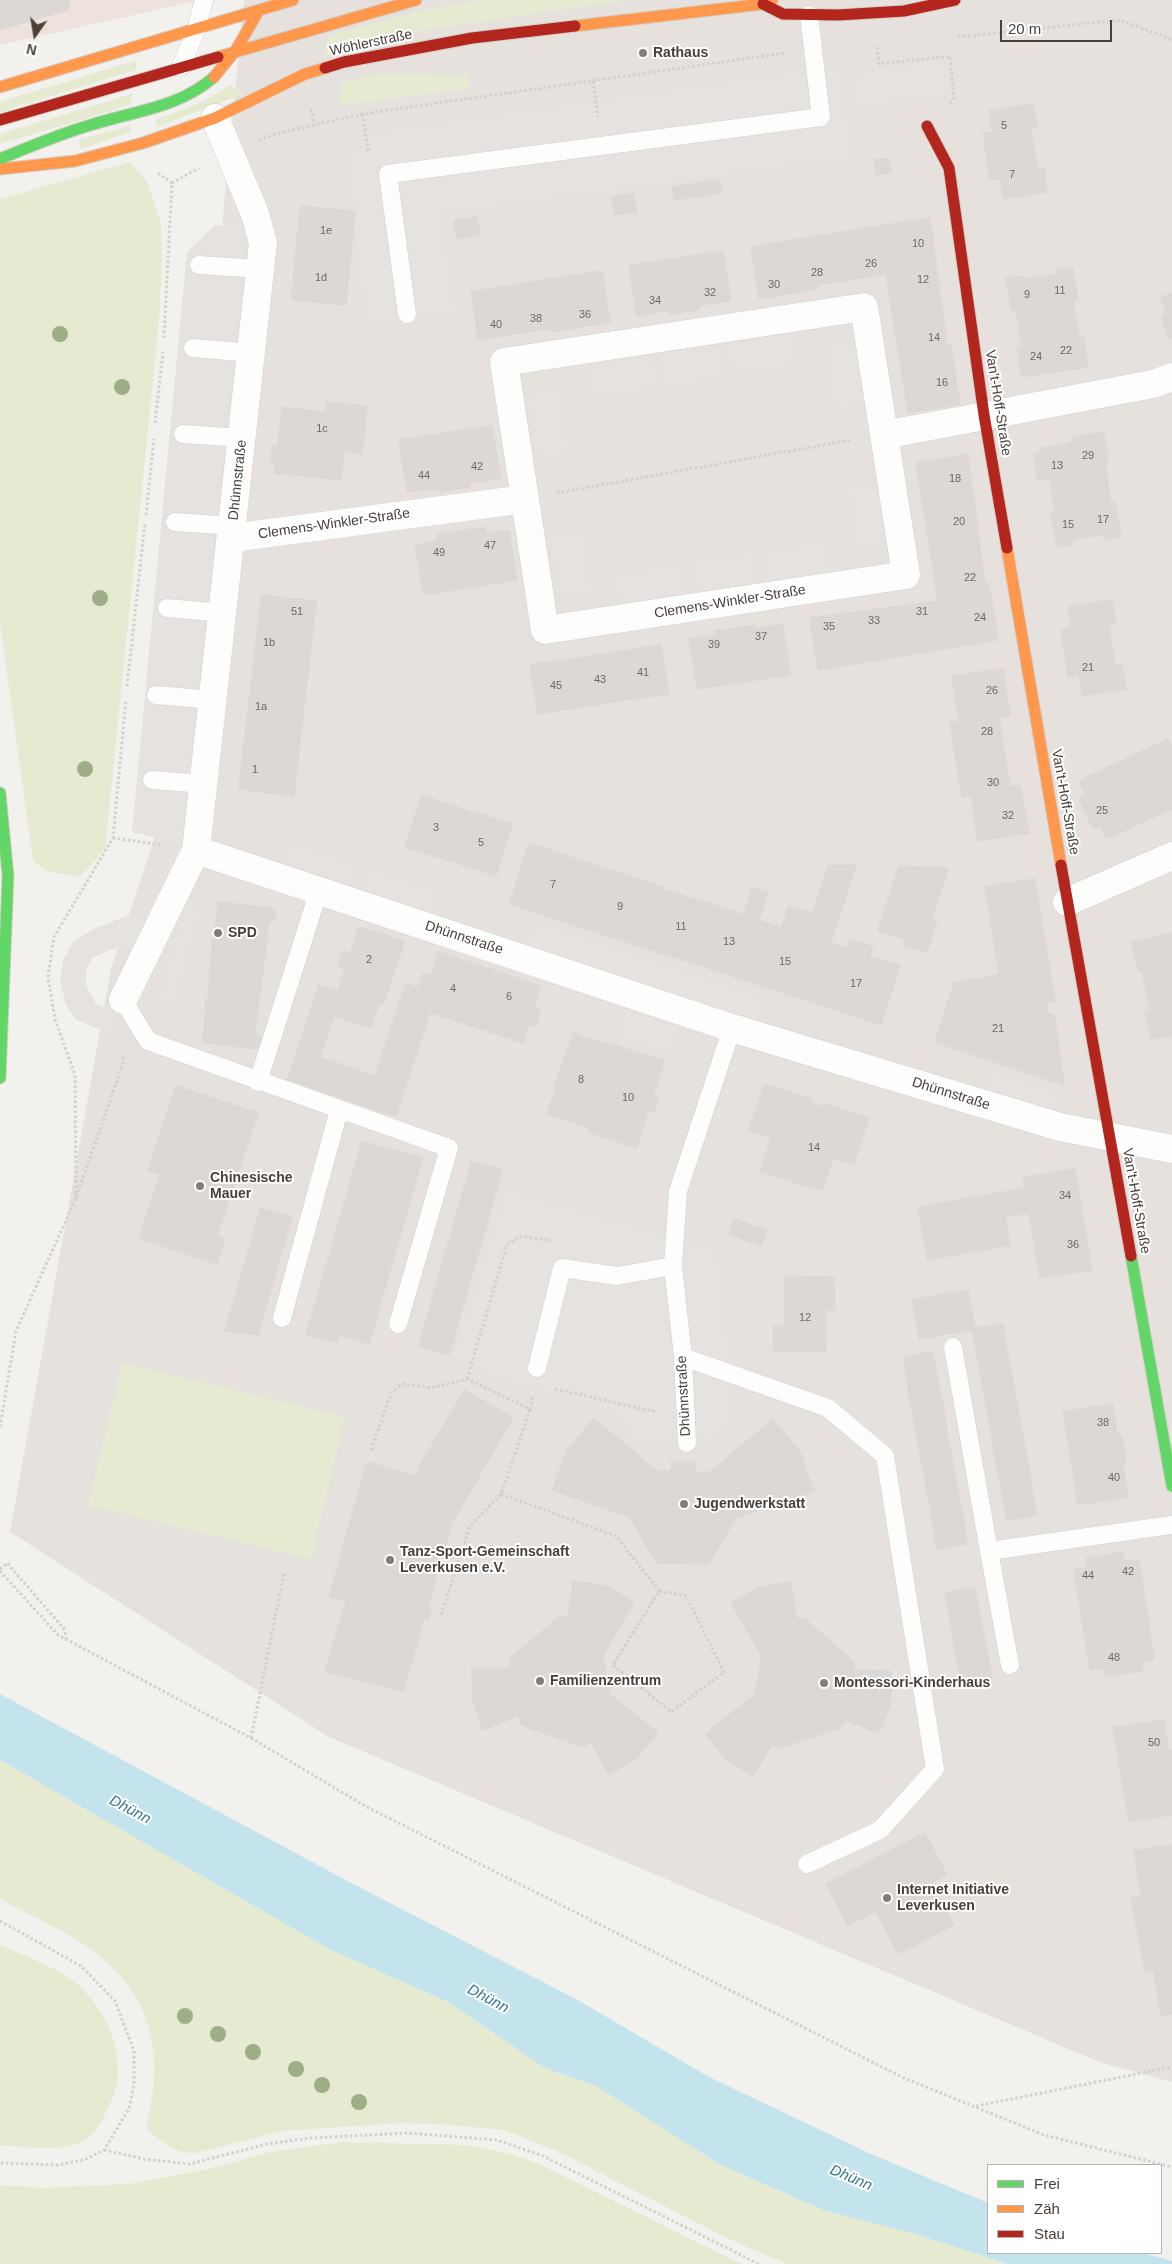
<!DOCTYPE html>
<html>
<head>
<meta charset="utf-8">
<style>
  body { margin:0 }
  #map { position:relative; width:1172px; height:2264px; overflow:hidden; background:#f3f1ee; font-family:Helvetica,sans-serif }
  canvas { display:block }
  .legend { position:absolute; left:987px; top:2164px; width:175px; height:90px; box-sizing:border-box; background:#fff; border:1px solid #b6b3b0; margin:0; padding:6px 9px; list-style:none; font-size:15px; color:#49403a }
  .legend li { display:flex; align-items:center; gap:10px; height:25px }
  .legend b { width:25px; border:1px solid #b6b3b0 }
  .north { position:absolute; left:10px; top:10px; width:50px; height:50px; -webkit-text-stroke:4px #fff; paint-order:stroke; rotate:193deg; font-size:14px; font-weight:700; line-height:20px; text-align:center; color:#49403a }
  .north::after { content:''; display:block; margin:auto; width:18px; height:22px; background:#49403a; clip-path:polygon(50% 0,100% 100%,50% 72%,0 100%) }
  .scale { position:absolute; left:1000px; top:20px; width:112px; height:22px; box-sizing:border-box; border:2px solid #49403a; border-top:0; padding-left:6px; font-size:15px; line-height:18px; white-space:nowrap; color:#49403a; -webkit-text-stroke:4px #fff; paint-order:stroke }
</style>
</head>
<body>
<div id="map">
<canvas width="1172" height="2264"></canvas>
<ul class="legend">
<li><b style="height:6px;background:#63d668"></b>Frei</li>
<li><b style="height:6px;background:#ff974d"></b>Zäh</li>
<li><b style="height:6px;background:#b3261e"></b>Stau</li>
</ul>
<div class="north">N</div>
<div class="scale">20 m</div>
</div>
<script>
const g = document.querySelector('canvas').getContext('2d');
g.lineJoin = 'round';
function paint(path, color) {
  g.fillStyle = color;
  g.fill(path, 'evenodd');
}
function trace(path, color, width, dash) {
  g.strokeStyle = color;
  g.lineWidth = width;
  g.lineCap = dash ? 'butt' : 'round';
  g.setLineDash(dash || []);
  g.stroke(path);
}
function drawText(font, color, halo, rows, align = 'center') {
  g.font = font + ' Helvetica,sans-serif';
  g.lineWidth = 4;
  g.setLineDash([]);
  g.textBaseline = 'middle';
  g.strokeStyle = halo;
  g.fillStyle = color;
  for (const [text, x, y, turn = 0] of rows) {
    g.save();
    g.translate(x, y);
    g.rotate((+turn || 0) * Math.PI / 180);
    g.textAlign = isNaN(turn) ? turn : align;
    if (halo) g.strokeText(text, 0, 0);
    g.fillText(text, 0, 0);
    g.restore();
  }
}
const residential = new Path2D(`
  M244 0H1172V2082L1102 2063 329 1737 10 1532 111 969 166 803Z`);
const commercial = new Path2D(`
  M0 0H201L0 45Z`);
const green = new Path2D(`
  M479 0H628L424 30 387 38 324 57 328 36 415 12Z
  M137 60 136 70 0 112V102Z
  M379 74H428L452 77 468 75 470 89 341 105 340 83Z
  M230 85 243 94 157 127 156 119C183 110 206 102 230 85Z
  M132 94 130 105 0 144V134Z
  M130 125 131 132 81 149 79 140Z
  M130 162 147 182 161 223 162 256 159 322 105 849 80 877 46 871 33 861 0 622V199Z
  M122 1363 345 1417 311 1559 88 1505Z
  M0 1760 331 1950 448 2002 545 2068 596 2086 719 2164 823 2210 912 2233 1008 2264H787L729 2239 561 2153 504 2130 452 2125 401 2123 283 2131 196 2153C176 2154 159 2142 146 2127 164 2058 155 1999 96 1953 68 1931 32 1916 0 1899Z
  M0 1945C19 1953 60 1969 75 1982 104 2007 125 2049 116 2088 114 2096 110 2104 106 2112 100 2126 94 2136 79 2143 59 2152 22 2147 0 2145Z
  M343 2142 466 2145 506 2153 535 2162 741 2264H0V2185L42 2188 128 2184 209 2169 270 2152Z`);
const parking = new Path2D(`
  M940 64 945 92 859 105 854 77Z
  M839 68 848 156 437 212 454 311 367 324 352 159 373 135Z
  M215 225 246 227 184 844 132 832 187 252Z
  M791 335 795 363 734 373 730 345Z
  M858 344 867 402 837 406 829 348Z
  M721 347 725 375 664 385 660 356Z
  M651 358 655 386 595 396 591 367Z
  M557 391 566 452 539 455 530 395Z
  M880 484 889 543 860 548 850 489Z
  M580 532 589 592 561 596 552 536Z
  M823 544 828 574 767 583 762 554Z
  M752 555 757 585 697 595 692 565Z
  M679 567 684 597 623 607 618 577Z
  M290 844 355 866 347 889 282 868Z
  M370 871 438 892 430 916 362 894Z
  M188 907 199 911 172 1002 161 999Z
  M134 913 143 936 92 958 86 972V985L96 1004 117 1012 113 1035 76 1020 65 1002 60 979 63 961 73 942 96 928Z
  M535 924 761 999 754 1022 527 948Z
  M626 1011 677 1028 669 1052 618 1035Z
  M992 1074 1058 1095 1051 1118 985 1097Z
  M506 1193 715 1251 733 1413 711 1438 639 1442 615 1411 455 1362Z`);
const water = new Path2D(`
  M0 1694 355 1885 576 1999 709 2077 871 2154 988 2203V2253H1144L1172 2261V2264H1008L912 2233 823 2210 719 2164 596 2086 545 2068 448 2002 331 1950 0 1760Z`);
const building = new Path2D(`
  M0 0H70L68 10 0 30Z
  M1033 104 1037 128 1031 129 1037 169 1044 167 1047 192 1003 199 1000 179 990 180 983 133 992 132 989 111Z
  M889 158 891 173 876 175 874 160Z
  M720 180 722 193 674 200 672 187Z
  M634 194 637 212 614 215 612 197Z
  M301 206 355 211 351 255 296 250Z
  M477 217 480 235 457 239 454 221Z
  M930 218 947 346 951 345 960 404 908 413 886 274 817 285V289L759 299 751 247Z
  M296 250 351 255 346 305 292 300Z
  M723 251 731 301 702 305 698 310 672 314 666 311 637 316 629 266Z
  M1073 268 1078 301H1073L1079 338 1084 337 1088 367 1022 377 1017 347H1022L1016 310 1011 311 1006 278 1023 276V279L1057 274V270Z
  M602 271 610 322 552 332V328L478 340 471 292Z
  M1172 293V338L1169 339 1161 316 1166 313 1161 297Z
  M326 402 367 406 362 454 344 451 341 480 275 473 276 463H271L272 446H278L282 407 325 412Z
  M492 426 501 478 469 483 470 487 440 492 439 488 407 492 399 440Z
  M1104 432 1108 461 1105 462 1111 503 1115 502 1121 537 1104 540V534L1073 540V545L1057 547 1051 513H1055L1050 479 1038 481 1034 454 1042 453 1041 448 1071 442V438Z
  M968 455 985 583H989L998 640 818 670 810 618 938 601 916 463Z
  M485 527 486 534 509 530 517 580 424 595 415 545 438 541 437 535Z
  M262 595 316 601 294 796 239 789Z
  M1112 600 1116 624 1109 625 1115 665 1122 664 1126 689 1082 696 1079 675 1068 677 1061 630 1071 628 1068 607Z
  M783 624 790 675 697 689 689 639 716 635 715 631 755 625V629Z
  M661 645 669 694 625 700 618 652Z
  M618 652 625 700 582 707 574 659Z
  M574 659 582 707 538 714 530 665Z
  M1003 669 1010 716 999 717 1010 787 1020 785 1029 833 978 841 971 796 962 797 950 723 959 721 952 676Z
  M1168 739 1172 748V809L1106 839 1100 826 1093 829 1079 798 1085 794 1079 781Z
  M422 795 467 810 450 861 405 847Z
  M467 810 512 824 496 876 450 861Z
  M529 843 597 866 577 926 510 904Z
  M829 865H856L830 945 805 936Z
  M597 866 664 887 645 948 577 926Z
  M899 866 932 867 908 941 890 934 896 913 885 910Z
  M932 867 949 868 931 919 937 921 927 952 905 946Z
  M1035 879 1055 1002H1046L1048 1014 1003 999 985 887Z
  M752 888 768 893 759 920 744 915Z
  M664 889 717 906 698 965 645 948Z
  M219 902 272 908 276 913 275 920 269 923 255 1033 261 1037 262 1043 255 1049 203 1042 206 999H208L212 945Z
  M717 906 759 920 740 979 698 965Z
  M789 906 813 913 806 935 782 927Z
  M885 910 896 913 890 934 878 931Z
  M759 920 830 945 811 1002 740 979Z
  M359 927 405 941 383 1005 338 990 345 969 338 966 343 951 350 953Z
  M1172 933V1036L1151 1039 1145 1011H1150L1142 970H1138L1132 942Z
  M849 939 873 947 870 956 900 965 881 1025 811 1002 831 943 847 948Z
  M439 952 491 969 472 1026 420 1009 426 991 418 987 423 973 431 975Z
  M491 969 541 986 534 1008 541 1011 536 1026 529 1024 523 1043 472 1026Z
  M999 975 1003 999 1055 1016 1064 1085 935 1042 954 983Z
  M406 983 426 991 420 1009 430 1013 396 1116 365 1106Z
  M319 985 342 992 310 1087 288 1080Z
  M342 992 379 1004 371 1028 334 1016Z
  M574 1032 580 1036 617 1046 590 1128 547 1114 556 1087H554Z
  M617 1046 665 1061 653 1097 659 1099 654 1113 648 1111 637 1148 589 1132Z
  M320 1057 375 1076 365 1106 310 1087Z
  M765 1084 812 1099 810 1103 821 1107 822 1103 869 1118 854 1164 833 1158 822 1191 760 1171 771 1137 749 1131Z
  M176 1086 258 1113 217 1236 225 1239 217 1264 139 1238 160 1175 148 1171Z
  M362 1141 393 1150 388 1166 358 1157Z
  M393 1150 423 1158 418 1174 388 1165Z
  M358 1157 388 1166 383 1182 353 1173Z
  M472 1161 502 1170 498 1185 468 1177Z
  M388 1165 418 1174 414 1189 384 1181Z
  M1075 1169 1092 1270 1040 1278 1029 1213 1005 1217 1010 1245 927 1260 918 1207 1025 1188 1023 1178Z
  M353 1173 383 1182 379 1198 349 1189Z
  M468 1177 498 1185 493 1201 463 1192Z
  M384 1181 414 1189 409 1204 379 1196Z
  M349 1189 379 1198 374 1214 344 1205Z
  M463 1192 493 1201 489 1216 459 1207Z
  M379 1196 409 1204 405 1220 375 1211Z
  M344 1205 374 1214 369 1230 339 1222Z
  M459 1207 489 1216 485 1232 454 1223Z
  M261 1208 292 1217 264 1314 233 1305Z
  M375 1211 405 1220 400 1236 370 1227Z
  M735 1219 767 1230 761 1246 729 1234Z
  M339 1222 369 1230 365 1246 335 1238Z
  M454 1223 485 1232 480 1247 450 1238Z
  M370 1227 400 1236 396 1251 366 1242Z
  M335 1238 365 1246 360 1263 330 1254Z
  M450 1238 480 1247 476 1262 445 1254Z
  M366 1242 396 1251 391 1267 361 1258Z
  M330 1254 360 1263 356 1279 325 1270Z
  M445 1254 476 1262 471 1278 441 1269Z
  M361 1258 391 1267 387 1282 357 1274Z
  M441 1269 471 1278 467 1293 436 1285Z
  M325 1270 356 1279 351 1295 321 1286Z
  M357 1274 387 1282 382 1298 353 1289Z
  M785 1276 834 1277 835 1310H826V1352L773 1351 774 1325H785Z
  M436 1285 467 1293 462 1309 432 1300Z
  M321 1286 351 1295 346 1311 316 1302Z
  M353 1289 382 1298 378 1313 348 1305Z
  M968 1290 975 1329 919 1339 912 1300Z
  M432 1300 462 1309 458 1324 428 1316Z
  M316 1302 346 1311 342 1328 311 1319Z
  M233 1305 264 1314 258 1335 225 1331Z
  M348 1305 378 1313 374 1329 344 1320Z
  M428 1316 458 1324 454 1340 423 1331Z
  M311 1319 342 1328 337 1343 306 1335Z
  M344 1320 374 1329 369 1344 339 1335Z
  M1003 1324 1005 1340 975 1345 972 1329Z
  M423 1331 454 1340 449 1355 419 1347Z
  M1005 1340 1008 1356 978 1361 975 1345Z
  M933 1352 936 1369 906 1374 903 1358Z
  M1008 1356 1011 1372 981 1377 978 1361Z
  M936 1369 939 1385 908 1390 906 1374Z
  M1011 1372 1014 1388 984 1393 981 1377Z
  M939 1385 942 1400 911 1406 908 1390Z
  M1014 1388 1017 1404 987 1409 984 1393Z
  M465 1390 513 1418 452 1523 428 1606 432 1607 428 1620 424 1619 403 1692 325 1671 346 1601 329 1597 367 1462 417 1476 419 1467Z
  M942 1400 945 1416 914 1422 911 1406Z
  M1017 1404 1020 1420 990 1425 987 1409Z
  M1113 1404 1117 1433 1122 1437 1126 1463 1123 1467 1128 1497 1078 1505 1063 1412Z
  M945 1416 947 1433 917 1438 914 1422Z
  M594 1418 657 1471H671V1461H696V1472H710L773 1419 800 1452 814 1491 736 1518 709 1564 656 1563 630 1517 552 1490 567 1450Z
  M1020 1420 1023 1436 992 1441 990 1425Z
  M947 1433 950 1448 920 1454 917 1438Z
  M1023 1436 1026 1451 995 1457 992 1441Z
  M950 1448 953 1464 923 1470 920 1454Z
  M1026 1451 1029 1468 998 1473 995 1457Z
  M953 1464 956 1480 926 1486 923 1470Z
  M1029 1468 1031 1484 1001 1489 998 1473Z
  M956 1480 959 1496 929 1501 926 1486Z
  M1031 1484 1034 1499 1004 1505 1001 1489Z
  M959 1496 962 1512 932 1517 929 1501Z
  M1034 1499 1037 1515 1007 1521 1004 1505Z
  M962 1512 965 1528 934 1534 932 1517Z
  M965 1528 967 1544 937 1550 934 1534Z
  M1123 1552 1124 1561 1139 1559 1154 1659 1141 1662 1143 1671 1106 1676 1104 1668 1090 1670 1074 1570 1088 1567 1086 1559Z
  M573 1581 606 1586 634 1602 603 1656 610 1694 658 1733 637 1758 609 1775 591 1742 584 1747 521 1725 518 1716 483 1730 473 1700 472 1668H509V1659L560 1616 568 1618Z
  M791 1582 797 1619 804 1618 854 1662V1670L891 1671V1703L879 1733 845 1720 842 1727 779 1748 772 1744 753 1776 726 1759 705 1734 754 1695 762 1657 731 1603 759 1587Z
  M975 1588 978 1604 948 1610 945 1593Z
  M978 1604 981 1620 951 1625 948 1610Z
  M981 1620 984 1635 953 1641 951 1625Z
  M984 1635 987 1652 956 1657 953 1641Z
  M987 1652 990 1668 960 1673 956 1657Z
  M990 1668 993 1683 962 1689 960 1673Z
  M1164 1720 1168 1748 1172 1752V1815L1129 1822 1113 1728Z
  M925 1833 947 1875 932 1882 954 1925 898 1954 876 1911 848 1926 826 1884Z
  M1172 1845V2014L1161 2016 1154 1970 1145 1972 1131 1898 1141 1896 1134 1851Z`);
const path = new Path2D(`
  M958 37 1121 20 1172 40
  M877 47 879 64 950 56 954 99 950 103
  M593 81 598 117
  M311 109 314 126
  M362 114 369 154
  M259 140 275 134 362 114 785 53
  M158 173 172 183
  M164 338 172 183 199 168
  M155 423 163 352
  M557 493 851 440
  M146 515 154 439
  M127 686 145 523
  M113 838 162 845
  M76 1198 75 1075 55 1019 48 977 54 937 113 838 126 700
  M467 1379 507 1245 522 1236 551 1241
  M555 1389 656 1412
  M0 1427 16 1331 76 1198 123 1063V1056
  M371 1450 391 1393 403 1384 432 1388 467 1379 530 1409 533 1397
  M501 1494 616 1536 659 1591 613 1665 671 1712 724 1672 686 1596 659 1591
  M0 1569 7 1563 65 1630 66 1639
  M0 1571 58 1635 251 1738 365 1806 904 2078 1044 2135 1172 2167
  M441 1615 470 1526 501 1494 530 1409
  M251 1738 284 1573
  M0 1921 81 1966 115 2001 134 2051V2084L129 2109 104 2150 84 2160 57 2165 0 2163
  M976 2106 1172 2067
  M104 2150 144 2159 190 2164 267 2144 310 2138 407 2133 497 2140 543 2156 759 2264`);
const lane = new Path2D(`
  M181 67 196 30 204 0
  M199 265 260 269
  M407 314 388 174 821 117 809 15
  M193 348 251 353
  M183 434 242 438
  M175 522 233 526
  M167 608 223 613
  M156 695 213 700
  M152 780 204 784
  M123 1000 148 1041 449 1148 398 1324
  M258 1082 319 890
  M282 1318 339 1110
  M953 1347 989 1551
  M683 1357 828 1408 885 1456 935 1769 880 1830 807 1864
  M537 1368 562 1268 617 1276 673 1266
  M687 1443 683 1357 673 1266 678 1191 732 1028
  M1010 1665 989 1551 1172 1525`);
const street = new Path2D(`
  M864 307 906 575 545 630 504 362Z
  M884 435 1153 384 1172 377
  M232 538 525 499
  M196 850 732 1028 1060 1127 1172 1149
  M1067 902 1172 856
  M123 1000 196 850 263 243 255 214 215 118`);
const fast = new Path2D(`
  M0 159C31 146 62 133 94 124 136 111 180 107 214 77
  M0 793 8 876 0 1078
  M1131 1256 1172 1486`);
const slow = new Path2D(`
  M575 26 763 4 772 0
  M218 57 416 0
  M214 77 236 50 259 10
  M0 87 293 0
  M0 169 75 161 143 143 215 118 305 74 325 68
  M1007 548 1061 865`);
const jam = new Path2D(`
  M763 4 783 14 838 15 904 11 955 0
  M325 68 344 62 472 38 575 26
  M0 120 218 57
  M927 126 949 168 984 415 1007 548
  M1061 865 1131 1256`);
const trees = [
  [60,334],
  [122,387],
  [100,598],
  [85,769],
  [185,2016],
  [218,2034],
  [253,2052],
  [296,2069],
  [322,2085],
  [359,2102]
];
const markers = [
  [643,53,5,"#847e79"],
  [218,933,5,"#847e79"],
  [200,1186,5,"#847e79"],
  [684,1504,5,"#847e79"],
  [390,1560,5,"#847e79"],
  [540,1681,5,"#847e79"],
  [824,1683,5,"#847e79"],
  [887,1898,5,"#847e79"]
];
const numberNames = [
  ["5",1004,126],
  ["7",1012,175],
  ["1e",326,231],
  ["10",918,244],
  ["26",871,264],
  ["28",817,273],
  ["1d",321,278],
  ["12",923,280],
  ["30",774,285],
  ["11",1060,291],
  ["32",710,293],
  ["9",1027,295],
  ["34",655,301],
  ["36",585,315],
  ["38",536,319],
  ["40",496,325],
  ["14",934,338],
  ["22",1066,351],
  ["24",1036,357],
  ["16",942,383],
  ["1c",322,429],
  ["29",1088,456],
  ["13",1057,466],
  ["42",477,467],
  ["44",424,476],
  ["18",955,479],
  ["17",1103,520],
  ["20",959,522],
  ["15",1068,525],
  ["47",490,546],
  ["49",439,553],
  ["22",970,578],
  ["51",297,612],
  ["31",922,612],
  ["24",980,618],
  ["33",874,621],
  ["35",829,627],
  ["37",761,637],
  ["1b",269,643],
  ["39",714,645],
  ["21",1088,668],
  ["41",643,673],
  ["43",600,680],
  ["45",556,686],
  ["26",992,691],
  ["1a",261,707],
  ["28",987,732],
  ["1",255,770],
  ["30",993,783],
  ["25",1102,811],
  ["32",1008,816],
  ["3",436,828],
  ["5",481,843],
  ["7",553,885],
  ["9",620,907],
  ["11",681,927],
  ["13",729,942],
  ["2",369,960],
  ["15",785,962],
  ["17",856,984],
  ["4",453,989],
  ["6",509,997],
  ["21",998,1029],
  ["8",581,1080],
  ["10",628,1098],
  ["14",814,1148],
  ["34",1065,1196],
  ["36",1073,1245],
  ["12",805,1318],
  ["38",1103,1423],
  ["40",1114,1478],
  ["42",1128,1572],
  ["44",1088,1576],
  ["48",1114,1658],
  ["50",1154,1743]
];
const streetNames = [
  ["Wöhlerstraße",371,43,-12],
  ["Van't-Hoff-Straße",998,403,81],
  ["Dhünnstraße",238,480,-84],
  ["Clemens-Winkler-Straße",334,524,-8],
  ["Clemens-Winkler-Straße",730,602,-9],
  ["Van't-Hoff-Straße",1065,802,80],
  ["Dhünnstraße",464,938,18],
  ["Dhünnstraße",951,1094,17],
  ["Van't-Hoff-Straße",1136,1201,80],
  ["Dhünnstraße",684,1396,-93]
];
const poiNames = [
  ["Rathaus",653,53],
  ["SPD",228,933],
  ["Chinesische",210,1178],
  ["Mauer",210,1194],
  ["Jugendwerkstatt",694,1504],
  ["Tanz-Sport-Gemeinschaft",400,1552],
  ["Leverkusen e.V.",400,1568],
  ["Familienzentrum",550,1681],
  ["Montessori-Kinderhaus",834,1683],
  ["Internet Initiative",897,1890],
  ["Leverkusen",897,1906]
];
const waterNames = [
  ["Dhünn",130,1810,28],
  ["Dhünn",488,1999,28],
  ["Dhünn",851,2178,23]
];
paint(residential, '#e6e1dd');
paint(commercial, '#ede3dc');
paint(green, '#e5ead1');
paint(parking, '#e5e2df');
paint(water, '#c3e4ec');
paint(building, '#dbd8d5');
trace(building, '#dbd7d4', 1);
trace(lane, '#d1cecc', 19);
trace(street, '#d1cecc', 29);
trace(fast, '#d3cdc7', 13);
trace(slow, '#d3cdc7', 13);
trace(jam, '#d3cdc7', 13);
trace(path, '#d3d0cc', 3, [2.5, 2.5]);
trace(lane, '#fdfdfc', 18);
trace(street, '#fdfdfc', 28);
trace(fast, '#63d668', 11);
trace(slow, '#ff974d', 11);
trace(jam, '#b3261e', 11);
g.fillStyle = '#9eae86';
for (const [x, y] of trees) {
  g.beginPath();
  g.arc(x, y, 8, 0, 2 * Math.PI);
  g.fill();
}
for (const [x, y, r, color] of markers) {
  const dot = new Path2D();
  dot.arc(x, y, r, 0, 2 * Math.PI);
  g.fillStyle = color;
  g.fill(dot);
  trace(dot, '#fff', 2);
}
drawText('11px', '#6f6862', null, numberNames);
drawText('14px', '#49403a', '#fff', streetNames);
drawText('bold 14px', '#49403a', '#fff', poiNames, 'left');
drawText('italic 15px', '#33798e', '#fff', waterNames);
</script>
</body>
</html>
